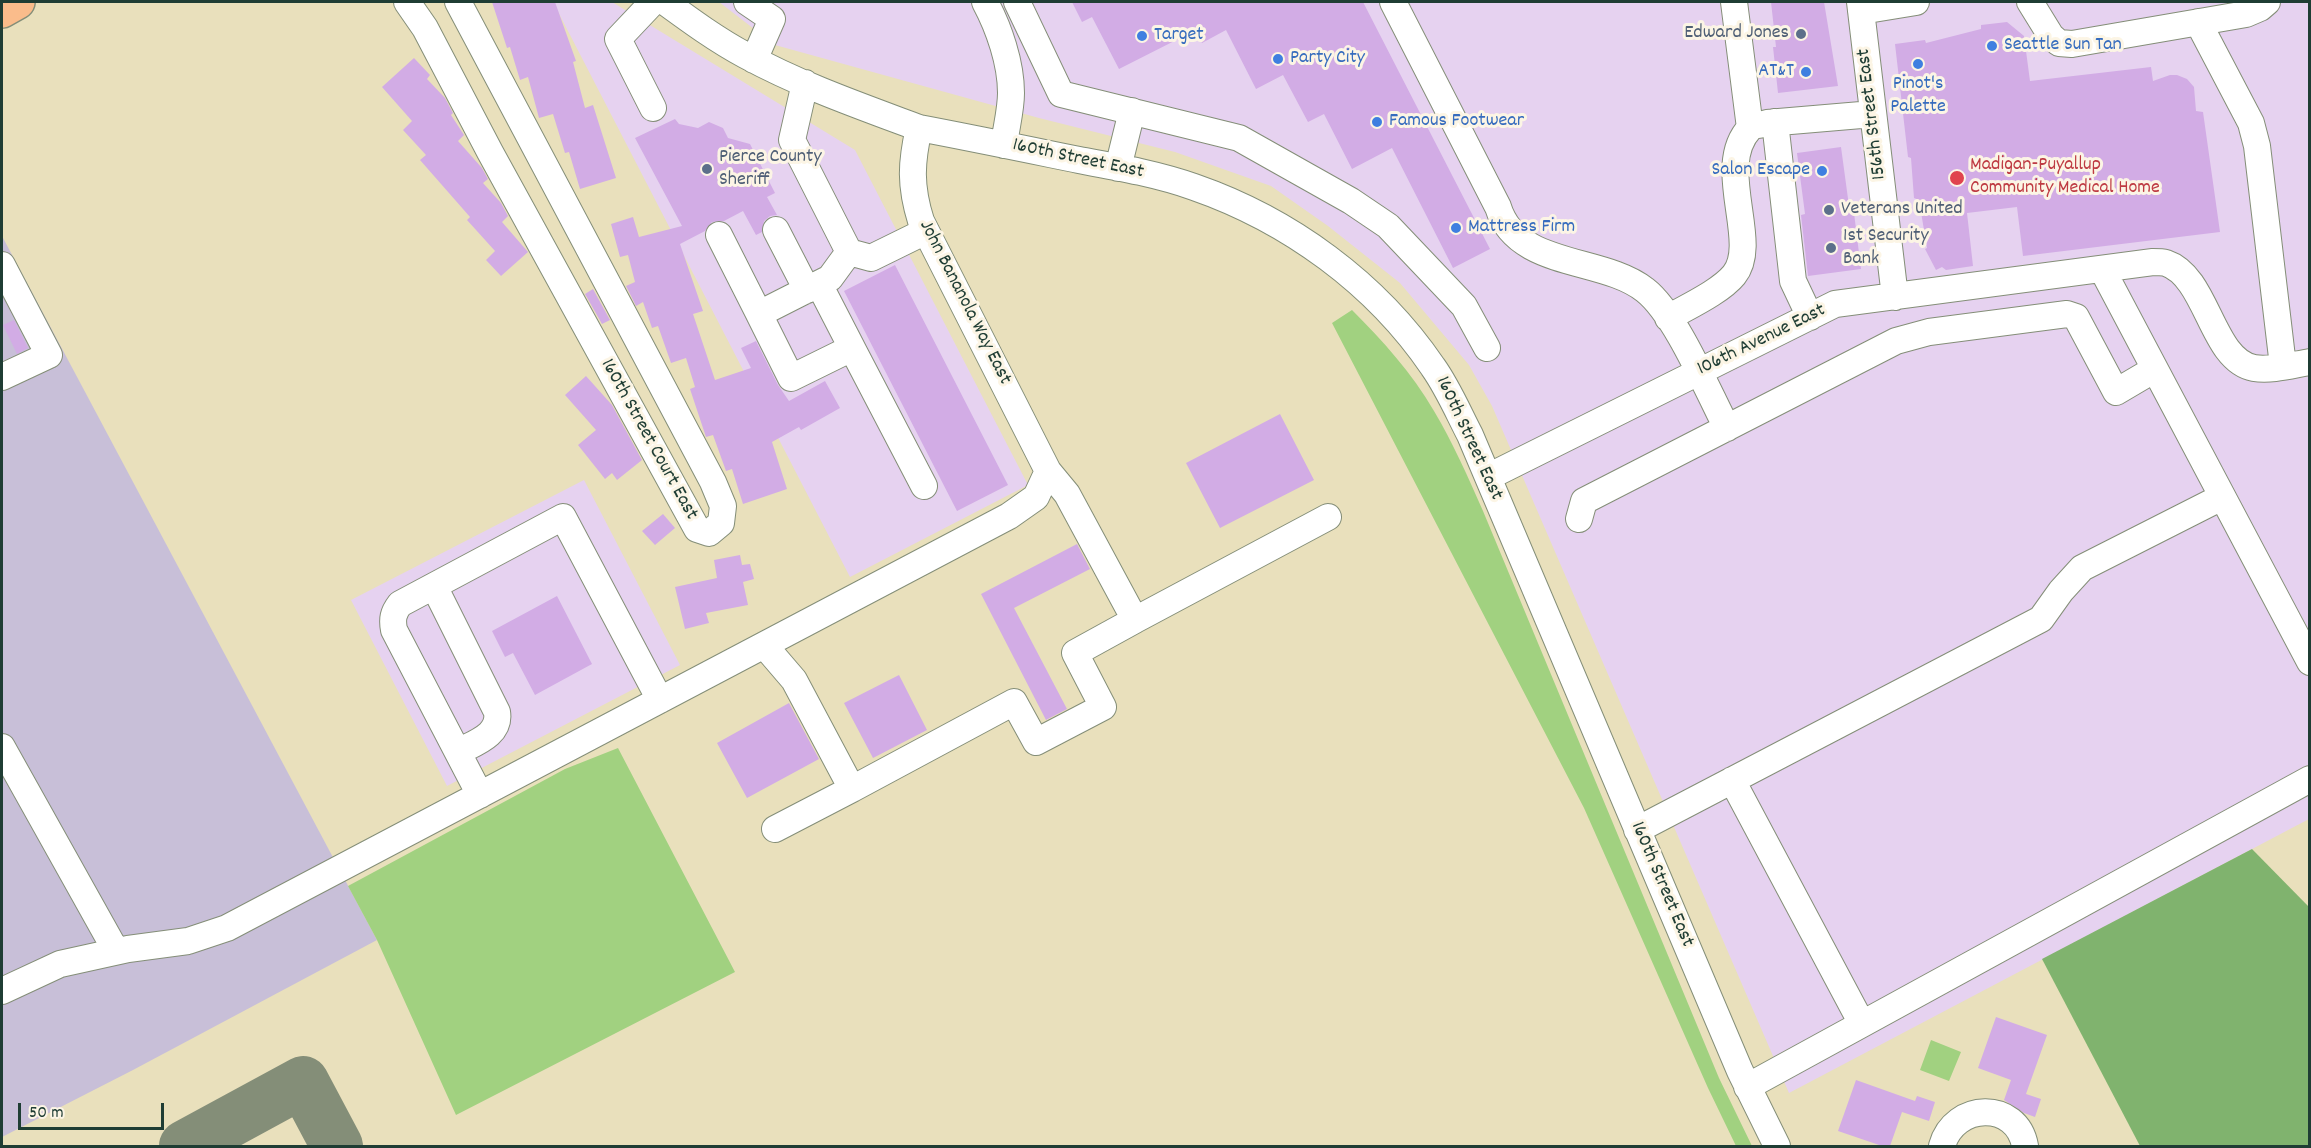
<!DOCTYPE html>
<html>
<head>
<meta charset="utf-8">
<style>
  body { margin:0 }
  #map { position:relative; width:2311px; height:1148px; overflow:hidden; background:#e9e0bc; font-family:Dekko,sans-serif }
  canvas { display:block }
  .frame { position:absolute; inset:0; border:3px solid #1f3d34; pointer-events:none }
  .scale { position:absolute; left:18px; top:1103px; width:146px; height:27px; box-sizing:border-box; border:3px solid #1f3d34; border-top:0; padding-left:8px; font-size:18px; line-height:21px; white-space:nowrap; color:#1f3d34; -webkit-text-stroke:4px #fcf5e5; paint-order:stroke }
</style>
</head>
<body>
<div id="map">
<canvas width="2311" height="1148"></canvas>
<div class="frame"></div>
<div class="scale">50 m</div>
</div>
<script>
const g = document.querySelector('canvas').getContext('2d');
g.lineJoin = 'round';
function paint(path, color) {
  g.fillStyle = color;
  g.fill(path, 'evenodd');
}
function trace(path, color, width, dash) {
  g.strokeStyle = color;
  g.lineWidth = width;
  g.lineCap = dash ? 'butt' : 'round';
  g.setLineDash(dash || []);
  g.stroke(path);
}
function drawText(font, color, halo, rows, align = 'center') {
  g.font = font + ' Dekko,sans-serif';
  g.lineWidth = 6;
  g.setLineDash([]);
  g.textBaseline = 'middle';
  g.strokeStyle = halo;
  g.fillStyle = color;
  for (const [text, x, y, turn = 0] of rows) {
    g.save();
    g.translate(x, y);
    g.rotate((+turn || 0) * Math.PI / 180);
    g.textAlign = isNaN(turn) ? turn : align;
    if (halo) g.strokeText(text, 0, 0);
    g.fillText(text, 0, 0);
    g.restore();
  }
}
const built = new Path2D(`
  M553 2H612L855 150 1028 485 850 577Z
  M719 2H2309V819L1789 1093 1492 406 1469 365 1400 283 1328 226 1271 186 1175 152 1039 118 775 45Z
  M584 480 680 665 447 786 351 600Z`);
const industrial = new Path2D(`
  M2 236 377 940 133 1070 2 1137Z`);
const green = new Path2D(`
  M1352 310C1383 341 1412 373 1434 411 1453 443 1468 477 1483 511L1719 1078 1752 1146H1736L1708 1088 1584 808 1332 323Z
  M618 748 735 972 456 1115 377 940 348 886 565 769Z
  M1931 1040 1961 1052 1949 1081 1920 1070Z`);
const forest = new Path2D(`
  M2252 849 2309 907V1146H2140L2042 959Z`);
const taxiway = new Path2D(`
  M185 1146 303 1082 337 1146`);
const building = new Path2D(`
  M492 2H555L576 61 573 62 585 108 593 105 616 178 580 189 569 152 565 153 553 114 539 118 528 77 520 80 510 47 507 48Z
  M1072 2H1363L1490 249 1453 268 1392 148 1352 169 1324 114 1308 122 1283 75 1256 89 1226 30 1202 43 1196 30 1119 69 1092 17 1082 22Z
  M1771 2H1824L1838 86 1778 93 1773 47H1776Z
  M2007 22 2024 36 2030 81 2151 67 2153 81 2170 75H2177L2187 79 2194 87 2196 111 2203 112 2220 232 2023 256 2017 207 1967 213 1973 266 1946 270 1942 267 1936 270 1925 249 1927 248 1919 200 1914 198 1911 158 1908 157 1895 44 1925 40 1926 43 1981 29V25Z
  M414 58 430 75 427 79 445 98 453 113 451 115 464 135 458 141 482 168 488 179 483 183 501 203 508 216 502 222 528 252 501 276 486 260 495 251 467 220 470 217 420 160 426 155 403 130 412 121 382 87Z
  M675 119 679 124 698 128 709 122 723 128 728 138 750 144 775 193 767 197 777 215 770 216 764 221 762 232 756 235 743 211 724 221 712 222 705 231 680 244 703 311 693 314 715 380 751 368 741 348 756 341 778 385 789 401 825 381 840 408 801 430 799 427 772 442 787 489 743 504 732 469 726 471 713 435 706 437 690 389 695 387 686 358 671 363 658 326 652 328 643 302 636 306 626 286 635 282 628 255 620 257 611 224 633 217 639 237 682 226 635 138Z
  M1841 147 1849 206 1853 205 1861 269 1808 276 1801 215 1805 214 1797 153Z
  M895 265 1008 485 957 511 844 291Z
  M593 289 610 320 602 324 585 294Z
  M14 320 28 348 17 354 3 325Z
  M586 376 612 405 642 460 617 480 612 473 605 479 578 445 596 430 565 395Z
  M1280 414 1314 480 1220 528 1186 463Z
  M663 514 675 528 655 545 642 531Z
  M1077 544 1090 569 1014 608 1067 709 1046 720 981 594Z
  M740 555 742 565 750 564 754 579 743 582 748 605 706 613 709 623 685 629 675 587 717 578 714 560Z
  M557 596 592 664 535 695 513 653 505 657 492 631Z
  M899 675 927 730 873 758 844 703Z
  M789 703 819 759 747 798 717 743Z
  M1996 1017 2047 1035 2026 1094 2041 1099 2035 1117 2024 1113 2004 1100 2011 1080 1978 1068Z
  M1856 1080 1915 1101 1917 1096 1935 1102 1929 1121 1902 1112 1890 1146H1882L1838 1131Z`);
const minor = new Path2D(`
  M407 2 425 28 490 152 697 529 709 533 721 523 723 506 713 482 458 2
  M653 2 618 39 653 108
  M665 2C691 21 717 40 745 55 800 85 860 106 919 128 972 138 1025 149 1079 160 1117 167 1157 174 1194 187 1289 220 1376 283 1433 367 1448 388 1458 412 1470 435L1740 1071 1777 1146
  M747 2 772 19 754 60
  M985 2C999 28 1011 63 1011 93 1011 110 1006 128 1004 145
  M1017 2 1061 94 1239 138 1351 201 1388 226 1464 306 1487 348
  M1393 2 1498 207C1517 269 1602 256 1645 290 1676 314 1708 392 1727 428
  M1860 2 1895 297
  M2030 2 2051 36 2059 43 2072 44 2246 14 2260 8 2267 2
  M1861 11 1916 2
  M2198 22 2251 123 2257 146 2283 366
  M805 83 792 140 849 252 871 258 926 231
  M1775 122 1793 281 1810 317
  M1759 125 1767 123 1873 114
  M919 128C911 163 910 186 921 221L1048 471 1067 494 1135 620 1328 517
  M1118 168 1132 111
  M776 230 807 290
  M719 235 759 314
  M2 265 49 355 2 377
  M2102 269 2310 662
  M819 284 852 348 791 378 759 314 830 278 849 252
  M1668 318C1687 307 1720 292 1734 275 1761 242 1713 167 1750 128L1734 2
  M852 348 924 486
  M1488 477 1835 304 2153 262C2157 262 2162 262 2166 263 2208 277 2211 360 2254 368 2271 371 2292 365 2310 362
  M1579 519 1584 501 1896 341 1929 332 2067 314 2076 317 2116 392 2155 369
  M434 586 497 712C501 735 474 743 458 752
  M764 645 794 680 852 789 1014 702 1036 742 1103 707 1075 653 1135 620
  M2 747 116 951
  M1732 780 1862 1024
  M480 795 394 630C392 619 393 613 400 604L563 517 660 700
  M775 829 852 789
  M1637 830 2041 619 2061 591 2082 568 2222 497
  M2 991 60 964 128 949 188 941 227 928 1009 516 1036 497 1048 471
  M1747 1087 2310 779
  M1942 1146C1954 1102 2017 1100 2025 1146`);
const major = new Path2D(`
  M2 11 18 2`);
const markers = [
  [1801,34,6,"#5c6f8a"],
  [1142,36,6,"#3f7fe0"],
  [1992,46,6,"#3f7fe0"],
  [1278,59,6,"#3f7fe0"],
  [1918,64,6,"#3f7fe0"],
  [1806,72,6,"#3f7fe0"],
  [1377,122,6,"#3f7fe0"],
  [707,169,6,"#5c6f8a"],
  [1822,171,6,"#3f7fe0"],
  [1957,178,8,"#e0444e"],
  [1829,210,6,"#5c6f8a"],
  [1456,228,6,"#3f7fe0"],
  [1831,248,6,"#5c6f8a"]
];
const serviceNames = [
  ["Edward Jones",1789,34,"right"],
  ["Pierce County",719,158],
  ["Sheriff",719,181],
  ["Veterans United",1841,210],
  ["1st Security",1843,237],
  ["Bank",1843,260]
];
const shopNames = [
  ["Target",1154,36],
  ["Seattle Sun Tan",2004,46],
  ["Party City",1290,59],
  ["AT&T",1794,72,"right"],
  ["Pinot's",1918,85,"center"],
  ["Palette",1918,108,"center"],
  ["Famous Footwear",1389,122],
  ["Salon Escape",1810,171,"right"],
  ["Mattress Firm",1468,228]
];
const streetNames = [
  ["156th Street East",1873,114,-97],
  ["160th Street East",1078,160,12],
  ["John Bananola Way East",964,303,63],
  ["106th Avenue East",1762,341,-26],
  ["160th Street East",1468,439,65],
  ["160th Street Court East",648,440,61],
  ["160th Street East",1661,885,67]
];
const healthNames = [
  ["Madigan-Puyallup",1970,166],
  ["Community Medical Home",1970,189]
];
paint(built, '#e6d2f0');
paint(industrial, '#c8bfd8');
paint(green, '#a1d180');
paint(forest, '#80b36e');
trace(taxiway, '#848e78', 52);
paint(building, '#d2ace5');
trace(minor, '#848e78', 28);
trace(major, '#848e78', 36);
trace(minor, '#fff', 26);
trace(major, '#fabc8b', 33);
for (const [x, y, r, color] of markers) {
  const dot = new Path2D();
  dot.arc(x, y, r, 0, 2 * Math.PI);
  g.fillStyle = color;
  g.fill(dot);
  trace(dot, '#fcf5e5', 2);
}
drawText('20px', '#4e5e75', '#fcf5e5', serviceNames, 'left');
drawText('20px', '#366cbe', '#fcf5e5', shopNames, 'left');
drawText('20px', '#1f3d34', '#fcf5e5', streetNames);
drawText('20px', '#be3a42', '#fcf5e5', healthNames, 'left');
</script>
</body>
</html>
